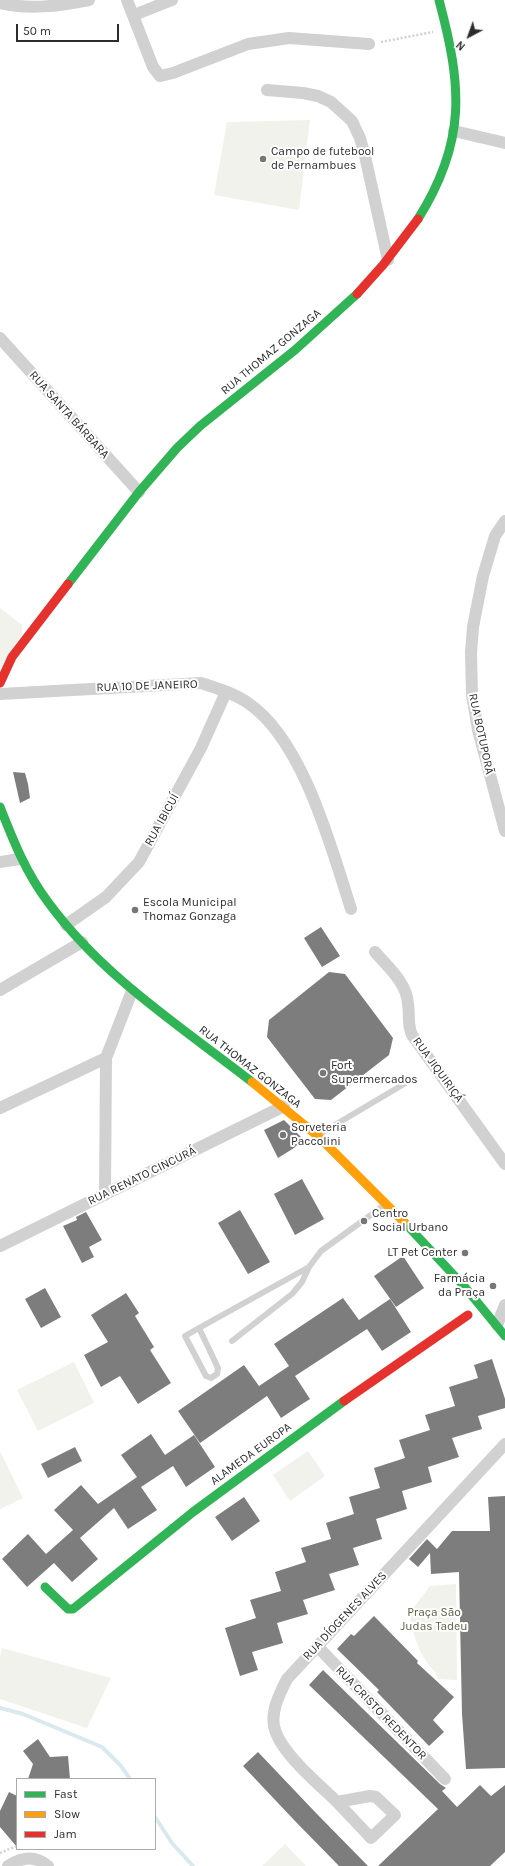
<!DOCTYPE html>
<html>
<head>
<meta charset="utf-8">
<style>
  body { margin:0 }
  #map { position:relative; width:505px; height:1866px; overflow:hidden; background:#fff; font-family:Karla,sans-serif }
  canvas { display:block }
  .legend { position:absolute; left:16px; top:1778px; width:140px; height:72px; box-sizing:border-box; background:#fff; border:1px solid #ababab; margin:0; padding:5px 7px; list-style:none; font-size:12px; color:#2c2c2c }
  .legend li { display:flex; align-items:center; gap:8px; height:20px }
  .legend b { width:20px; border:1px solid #ababab }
  .north { position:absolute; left:449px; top:16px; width:40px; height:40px; -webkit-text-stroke:3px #fff; paint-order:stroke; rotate:221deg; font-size:11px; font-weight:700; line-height:16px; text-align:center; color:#2c2c2c }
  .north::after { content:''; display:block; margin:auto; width:14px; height:18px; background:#2c2c2c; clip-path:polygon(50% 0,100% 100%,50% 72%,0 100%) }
  .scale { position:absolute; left:16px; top:24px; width:103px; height:18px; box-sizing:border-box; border:2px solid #2c2c2c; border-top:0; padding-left:5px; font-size:12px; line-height:14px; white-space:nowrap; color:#2c2c2c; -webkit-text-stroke:3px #fff; paint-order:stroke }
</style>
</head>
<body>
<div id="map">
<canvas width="505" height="1866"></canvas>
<ul class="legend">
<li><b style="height:5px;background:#30b455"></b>Fast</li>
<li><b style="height:5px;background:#ff9f0a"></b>Slow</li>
<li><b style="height:5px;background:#e5322d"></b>Jam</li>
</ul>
<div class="north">N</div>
<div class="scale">50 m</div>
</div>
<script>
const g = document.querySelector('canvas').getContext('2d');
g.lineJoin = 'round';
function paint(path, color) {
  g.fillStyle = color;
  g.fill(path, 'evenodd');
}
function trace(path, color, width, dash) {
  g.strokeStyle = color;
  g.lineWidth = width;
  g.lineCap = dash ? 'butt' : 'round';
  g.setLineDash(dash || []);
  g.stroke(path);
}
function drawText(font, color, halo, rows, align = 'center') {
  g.font = font + ' Karla,sans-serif';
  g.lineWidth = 4;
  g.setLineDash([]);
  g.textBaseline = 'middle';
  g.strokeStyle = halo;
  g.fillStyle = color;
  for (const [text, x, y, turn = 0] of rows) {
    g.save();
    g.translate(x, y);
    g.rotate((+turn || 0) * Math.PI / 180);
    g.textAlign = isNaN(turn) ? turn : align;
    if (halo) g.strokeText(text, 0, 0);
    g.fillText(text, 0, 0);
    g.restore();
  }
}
const green = new Path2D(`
  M310 120 299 210 214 195 227 122Z
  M0 608 22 625V634L0 668Z
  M74 1362 94 1403 38 1431 17 1390Z
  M0 1451 23 1498 0 1509Z
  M308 1451 325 1476 290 1501 273 1475Z
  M456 1584 457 1680 437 1679 436 1673C419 1656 414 1637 409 1614L430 1586Z
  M2 1648 111 1678 87 1728 0 1699V1657Z
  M285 1844 306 1866H262Z`);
const stream = new Path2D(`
  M0 1708 23 1714 102 1747 121 1766 130 1779
  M155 1817 172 1843 193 1866`);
const building = new Path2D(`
  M13 772 25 773 28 784 30 798 20 803Z
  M321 927 340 956 322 967 304 938Z
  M329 972 345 974 393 1038 389 1055 331 1100 315 1099 267 1037 269 1020Z
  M284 1120 303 1139 294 1148 278 1158 264 1130Z
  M302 1179 324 1219 295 1235 274 1194Z
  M240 1210 270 1262 248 1274 218 1223Z
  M86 1212 102 1240 89 1247 94 1257 82 1263 63 1226 77 1220 76 1217Z
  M403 1256 424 1288 396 1307 374 1276Z
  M45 1288 61 1317 41 1328 25 1299Z
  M126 1293 139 1313 135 1316 154 1347 150 1350 171 1383 138 1404 120 1376 101 1387 84 1355 108 1342 91 1315Z
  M343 1298 359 1320 390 1299 411 1332 382 1351 367 1329 295 1376 310 1399 299 1406 281 1418 267 1396 200 1443 178 1411 244 1365 259 1386 289 1366 274 1344Z
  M492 1359 505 1399V1408L478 1416 482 1429 452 1438 459 1457 428 1467 432 1482 402 1491 407 1509 376 1519 382 1539 353 1548 359 1565 329 1574 335 1590 303 1600 308 1614 277 1623 283 1643 252 1652 258 1670 240 1676 225 1628 256 1618 250 1600 281 1591 275 1572 306 1562 301 1548 331 1539 326 1523 354 1514 349 1497 380 1488 374 1468 405 1458 399 1440 430 1430 425 1415 455 1406 449 1387 478 1378 474 1365Z
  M151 1434 165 1455 194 1435 215 1467 186 1487 173 1466 141 1487 157 1510 128 1529 114 1508 80 1538 98 1559 72 1582 54 1563 27 1587 2 1559 28 1534 46 1554 73 1530 54 1510 81 1485 98 1504 137 1477 121 1455Z
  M75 1447 82 1461 48 1478 41 1464Z
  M505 1496V1768L466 1769 462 1714 459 1572 431 1574 430 1553 418 1567 409 1559 427 1539 437 1549 452 1531H490L488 1497Z
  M244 1497 260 1521 232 1541 215 1517Z
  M374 1616 418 1661 417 1663 454 1697 433 1720 444 1732 429 1746 377 1692 379 1690 337 1649 351 1634 354 1636Z
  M323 1670 440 1784 446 1788 442 1791 457 1807 480 1785 491 1796 505 1785V1852L490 1866H378L438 1809 309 1685Z
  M38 1739 50 1757 68 1756 70 1779H28L33 1764 23 1751Z
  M258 1752 316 1813 368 1866H339L295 1821 243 1766Z
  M9 1792 17 1796V1847L0 1827V1811Z`);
const path = new Path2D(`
  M381 42 433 32
  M0 1853 17 1846`);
const lane = new Path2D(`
  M318 1135 409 1081
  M199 1328 218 1368 217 1374 211 1378 206 1376 185 1336 199 1328 309 1267
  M232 1341 292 1294 302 1282 309 1267 321 1251 386 1204`);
const street = new Path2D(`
  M127 0 153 67 160 76 173 73 248 44 289 38 369 44
  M0 3C30 10 59 6 89 0
  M134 15 172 0
  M267 90 303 93 318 96 331 102 352 121 360 138 365 156 388 260
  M454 131 505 143
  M0 338 139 492
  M505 521 495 536 483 576 473 627 471 653 472 695 478 730 505 831
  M0 694 201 683C216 688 234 693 248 703 303 740 331 847 351 909
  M0 862 20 859
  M66 925 106 897 139 862 201 748 226 692
  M375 952C388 967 407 983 408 1004 410 1016 407 1024 412 1035L505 1164
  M0 990 82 942
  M0 1108 106 1058
  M105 1195 106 1058 132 991
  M0 1246 284 1106
  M497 1325 505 1305
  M318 1647 445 1779
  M370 1796 376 1797 395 1815 371 1838 337 1802Z
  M337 1802C319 1784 279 1752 274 1726 271 1710 280 1693 287 1679L505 1444
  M8 1866C22 1857 35 1855 48 1866`);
const fast = new Path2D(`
  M418 219C467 141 462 86 439 0
  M68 584 139 492 177 448 200 426 295 350 357 294
  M0 807C13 840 26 873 48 902 102 976 180 1026 252 1082
  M404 1222 464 1286 505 1336
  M45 1587 68 1609H73L193 1512 344 1401`);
const slow = new Path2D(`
  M252 1082 319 1137 404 1222`);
const jam = new Path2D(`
  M357 294 383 265 418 219
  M0 683 12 657 68 584
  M344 1401 468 1315`);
const markers = [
  [263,159,4,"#767676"],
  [135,910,4,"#767676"],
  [323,1073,4,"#767676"],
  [283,1135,4,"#767676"],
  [364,1221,4,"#767676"],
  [465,1253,4,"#767676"],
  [493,1286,4,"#767676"]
];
const poiNames = [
  ["Campo de futebool",271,152],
  ["de Pernambues",271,166],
  ["Escola Municipal",143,903],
  ["Thomaz Gonzaga",143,917],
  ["Fort",331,1066],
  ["Supermercados",331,1080],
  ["Sorveteria",291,1128],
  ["Paccolini",291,1142],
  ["Centro",372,1214],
  ["Social Urbano",372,1228],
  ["LT Pet Center",457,1253,"right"],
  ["Farmácia",485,1279,"right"],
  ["da Praça",485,1293,"right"]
];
const streetNames = [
  ["RUA THOMAZ GONZAGA",271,352,-40],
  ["RUA SANTA BÁRBARA",69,415,48],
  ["RUA 10 DE JANEIRO",147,686,-2],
  ["RUA BOTUPORÃ",481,734,78],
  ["RUA IBICUÍ",162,820,-61],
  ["RUA THOMAZ GONZAGA",250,1067,38],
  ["RUA JIQUIRIÇÁ",438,1070,54],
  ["RUA RENATO CINCURÁ",142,1176,-26],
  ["ALAMEDA EUROPA",251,1454,-36],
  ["RUA DÍOGENES ALVES",345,1616,-47],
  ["RUA CRISTO REDENTOR",381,1713,46]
];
const parkNames = [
  ["Praça São",434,1613],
  ["Judas Tadeu",434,1627]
];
paint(green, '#f1f2eb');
trace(stream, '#d9eaee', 4);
paint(building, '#7d7d7d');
trace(path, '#d1d1d1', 2.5, [2, 2]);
trace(lane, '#d1d1d1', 6);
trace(street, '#d1d1d1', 12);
trace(fast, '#30b455', 9);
trace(slow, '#ff9f0a', 9);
trace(jam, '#e5322d', 9);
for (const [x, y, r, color] of markers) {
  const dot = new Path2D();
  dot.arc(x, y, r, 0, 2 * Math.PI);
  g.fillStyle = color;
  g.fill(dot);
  trace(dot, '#fff', 1.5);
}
drawText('12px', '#2c2c2c', '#fff', poiNames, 'left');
drawText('12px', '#2c2c2c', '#fff', streetNames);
drawText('12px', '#57623f', '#fff', parkNames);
</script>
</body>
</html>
